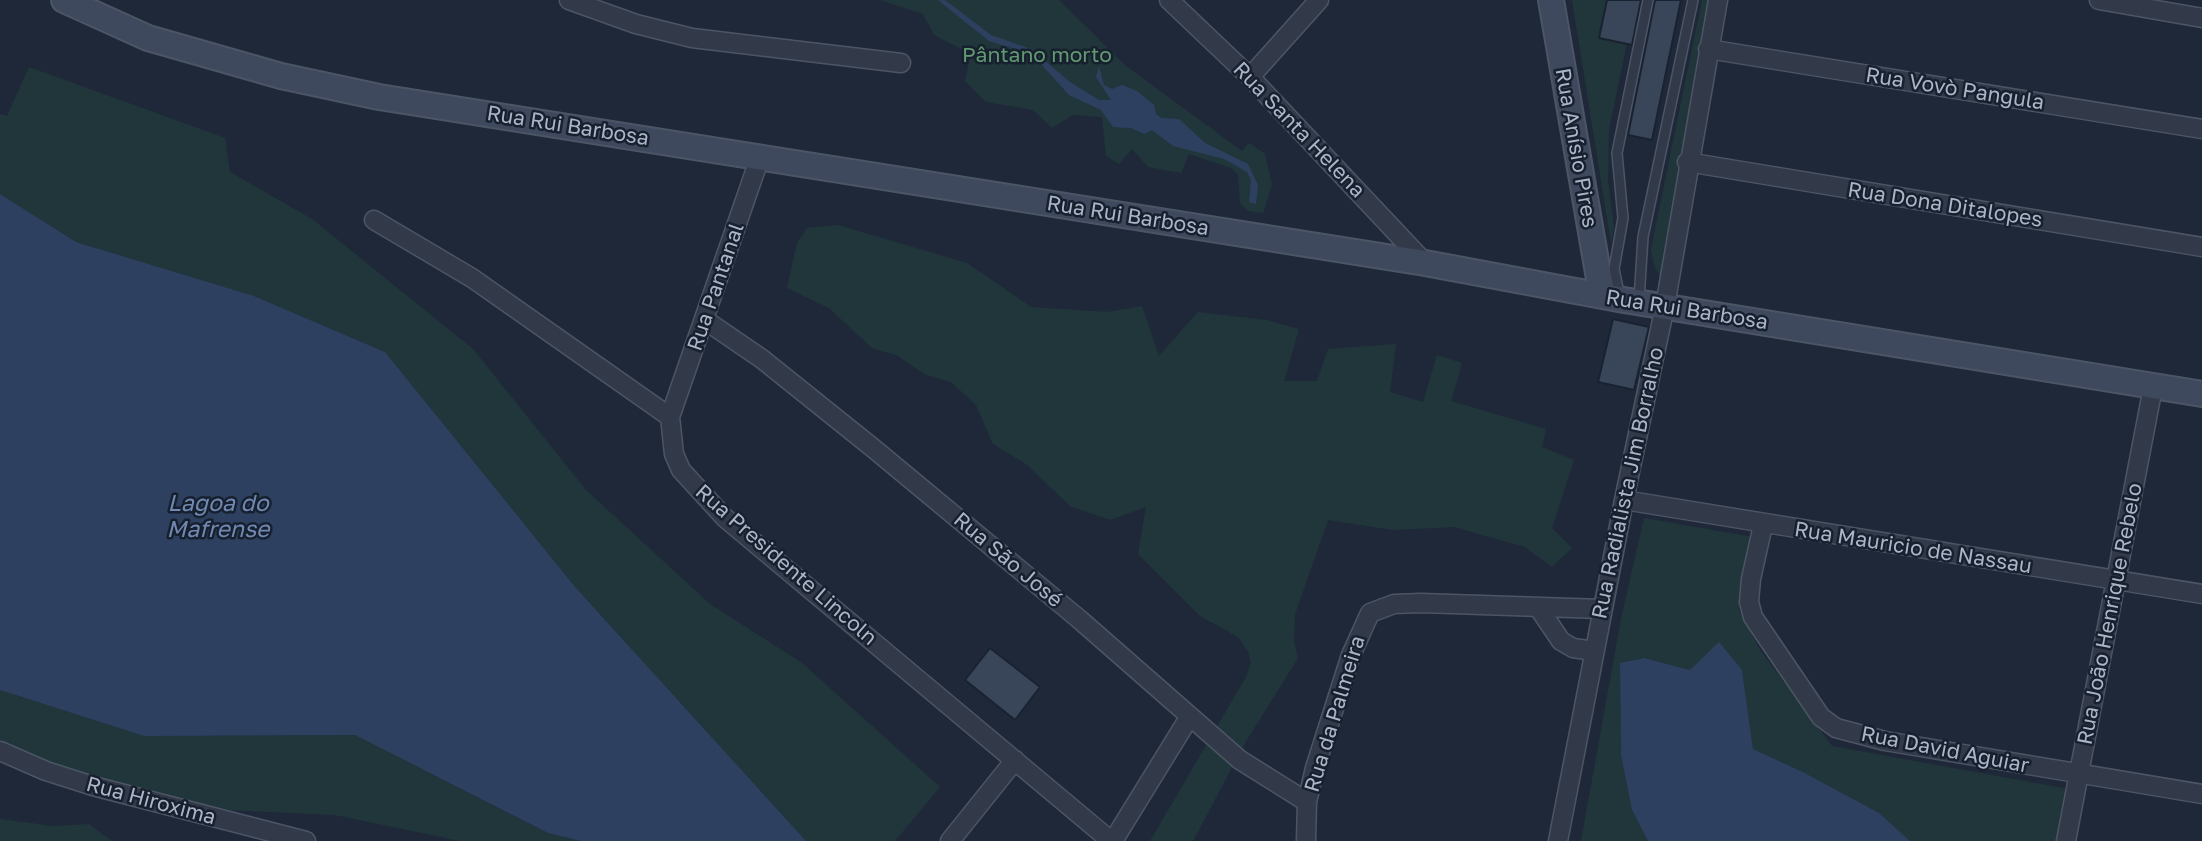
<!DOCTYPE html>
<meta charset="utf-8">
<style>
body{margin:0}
canvas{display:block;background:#1e2839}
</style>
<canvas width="2202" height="841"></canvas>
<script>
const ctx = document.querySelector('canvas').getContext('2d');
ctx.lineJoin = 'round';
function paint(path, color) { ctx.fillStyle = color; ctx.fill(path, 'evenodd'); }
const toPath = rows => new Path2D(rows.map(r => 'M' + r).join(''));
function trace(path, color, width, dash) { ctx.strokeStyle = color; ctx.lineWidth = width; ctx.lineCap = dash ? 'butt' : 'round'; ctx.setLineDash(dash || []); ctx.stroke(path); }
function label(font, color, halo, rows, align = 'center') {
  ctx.font = font + ' "Golos Text",sans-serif'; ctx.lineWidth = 5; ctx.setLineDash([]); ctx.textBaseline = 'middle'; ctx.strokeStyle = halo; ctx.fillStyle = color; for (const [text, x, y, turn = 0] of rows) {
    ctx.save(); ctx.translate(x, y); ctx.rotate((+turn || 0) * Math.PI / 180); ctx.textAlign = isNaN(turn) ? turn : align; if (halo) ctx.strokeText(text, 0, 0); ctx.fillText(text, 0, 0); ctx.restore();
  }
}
paint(toPath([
 [880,0,1059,0,1126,66,1242,151,1249,143,1265,154,1272,185,1263,213,1248,211,1240,203,1238,174,1231,168,1189,154,1181,173,1148,167,1132,149,1119,164,1106,156,1102,117,1073,115,1052,128,1033,110,986,102,965,81,971,54,934,35,923,14],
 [1572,0,1607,0,1599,38,1627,43,1609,129,1608,181,1614,228,1611,243],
 [1702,0,1715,0,1666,287,1654,265,1651,249],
 [29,67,225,138,230,172,312,219,473,349,586,490,710,604,802,663,940,787,895,841,806,841,576,588,385,352,254,296,76,242,0,194,0,114,7,116],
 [838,225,967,263,1031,307,1107,312,1142,306,1159,356,1198,312,1266,320,1299,329,1284,381,1317,381,1328,349,1396,344,1390,392,1423,402,1437,355,1462,363,1451,401,1546,429,1542,447,1574,460,1552,528,1572,548,1552,567,1525,547,1454,527,1393,530,1328,520,1295,614,1294,642,1298,658,1245,743,1193,841,1150,841,1246,677,1251,663,1248,651,1238,637,1200,616,1138,554,1146,507,1110,520,1070,506,1026,464,993,444,976,405,951,382,926,375,896,355,872,348,829,308,787,288,797,243,807,228],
 [1644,518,1753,537,1739,610,1760,650,1832,746,2069,789,2059,841,1910,841,1879,813,1803,772,1753,749,1742,670,1690,670,1644,658,1620,663,1621,755,1632,810,1648,841,1581,841,1621,619],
 [0,690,144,736,355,735,548,833,581,841,460,841,335,815,228,810,123,785,48,763,0,743],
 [0,819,53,826,89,824,112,841,0,841]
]), '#20363a');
paint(toPath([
 [938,0,945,0,991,35,1031,49,1070,82,1099,100,1111,100,1096,77,1099,66,1104,85,1112,89,1122,85,1137,91,1154,105,1156,114,1161,118,1179,119,1205,143,1248,164,1258,185,1256,204,1249,202,1251,180,1247,172,1224,159,1173,146,1152,130,1145,134,1131,128,1113,127,1101,110,1069,95,1040,63,1022,51,989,41],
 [0,194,76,242,254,296,385,352,576,588,806,841,581,841,548,833,355,735,144,736,0,690],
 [1719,642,1742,670,1753,749,1803,772,1879,813,1910,841,1648,841,1632,810,1621,755,1620,663,1644,658,1690,670]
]), '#2e4060');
const building = toPath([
 [1607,0,1641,0,1632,45,1599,38,1607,0],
 [1655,0,1681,0,1652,140,1628,135,1655,0],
 [1613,319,1649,327,1634,390,1598,382,1613,319],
 [990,648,1040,687,1015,720,965,680,990,648]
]);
paint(building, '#39465a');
trace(building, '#192230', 2);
const lane = toPath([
 [1620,298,1614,269,1623,218,1617,153,1648,0],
 [1639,300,1643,237,1693,0]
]);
const street = toPath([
 [569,0,636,24,692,38,901,63],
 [1169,0,1250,77,1425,263],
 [2099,0,2202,18],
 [1708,49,2202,129],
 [1250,77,1319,0],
 [760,157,670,417,674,454,681,470,725,518,1111,841],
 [1687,162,2202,247],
 [374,220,472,278,670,417],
 [705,320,762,359,873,448,1079,619,1240,760,1307,802],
 [1624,500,2202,594],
 [1763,525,1751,579,1749,602,1753,617,1821,717,1836,728,1885,741,2202,794],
 [1538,607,1561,641,1573,648,1594,651],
 [0,751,46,771,93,786,306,841],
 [950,841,1015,760],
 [1113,841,1190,716],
 [1306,841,1307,802,1315,768,1351,655,1370,613,1394,604,1421,603,1602,609],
 [1558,841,1624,500,1665,306,1718,0],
 [2066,841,2153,387]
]);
const secondary = toPath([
 [64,0,148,38,281,76,379,97,1425,263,1624,300,2202,394],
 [1551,0,1602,296]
]);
trace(lane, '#4c5565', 12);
trace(street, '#4c5565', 21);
trace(secondary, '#4c5565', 28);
trace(lane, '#323a4a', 9);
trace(street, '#323a4a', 18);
trace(secondary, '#3f495d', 24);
label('21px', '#619971', '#17202e', [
 ["Pântano morto",1037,55]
]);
label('21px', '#acb5c7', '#17202e', [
 ["Rua Vovò Pangula",1955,89,9],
 ["Rua Rui Barbosa",568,126,9],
 ["Rua Santa Helena",1299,130,46],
 ["Rua Anísio Pires",1576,148,80],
 ["Rua Dona Ditalopes",1945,205,9],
 ["Rua Rui Barbosa",1128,216,9],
 ["Rua Pantanal",716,287,-71],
 ["Rua Rui Barbosa",1687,310,9],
 ["Rua Radialista Jim Borralho",1628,483,-78],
 ["Rua Mauricio de Nassau",1913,548,9],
 ["Rua São José",1008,560,40],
 ["Rua Presidente Lincoln",786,565,41],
 ["Rua João Henrique Rebelo",2110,614,-79],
 ["Rua da Palmeira",1335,714,-73],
 ["Rua David Aguiar",1945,750,11],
 ["Rua Hiroxima",151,801,15]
]);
label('italic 23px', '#7189b2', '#17202e', [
 ["Lagoa do",218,504],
 ["Mafrense",218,530]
]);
</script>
